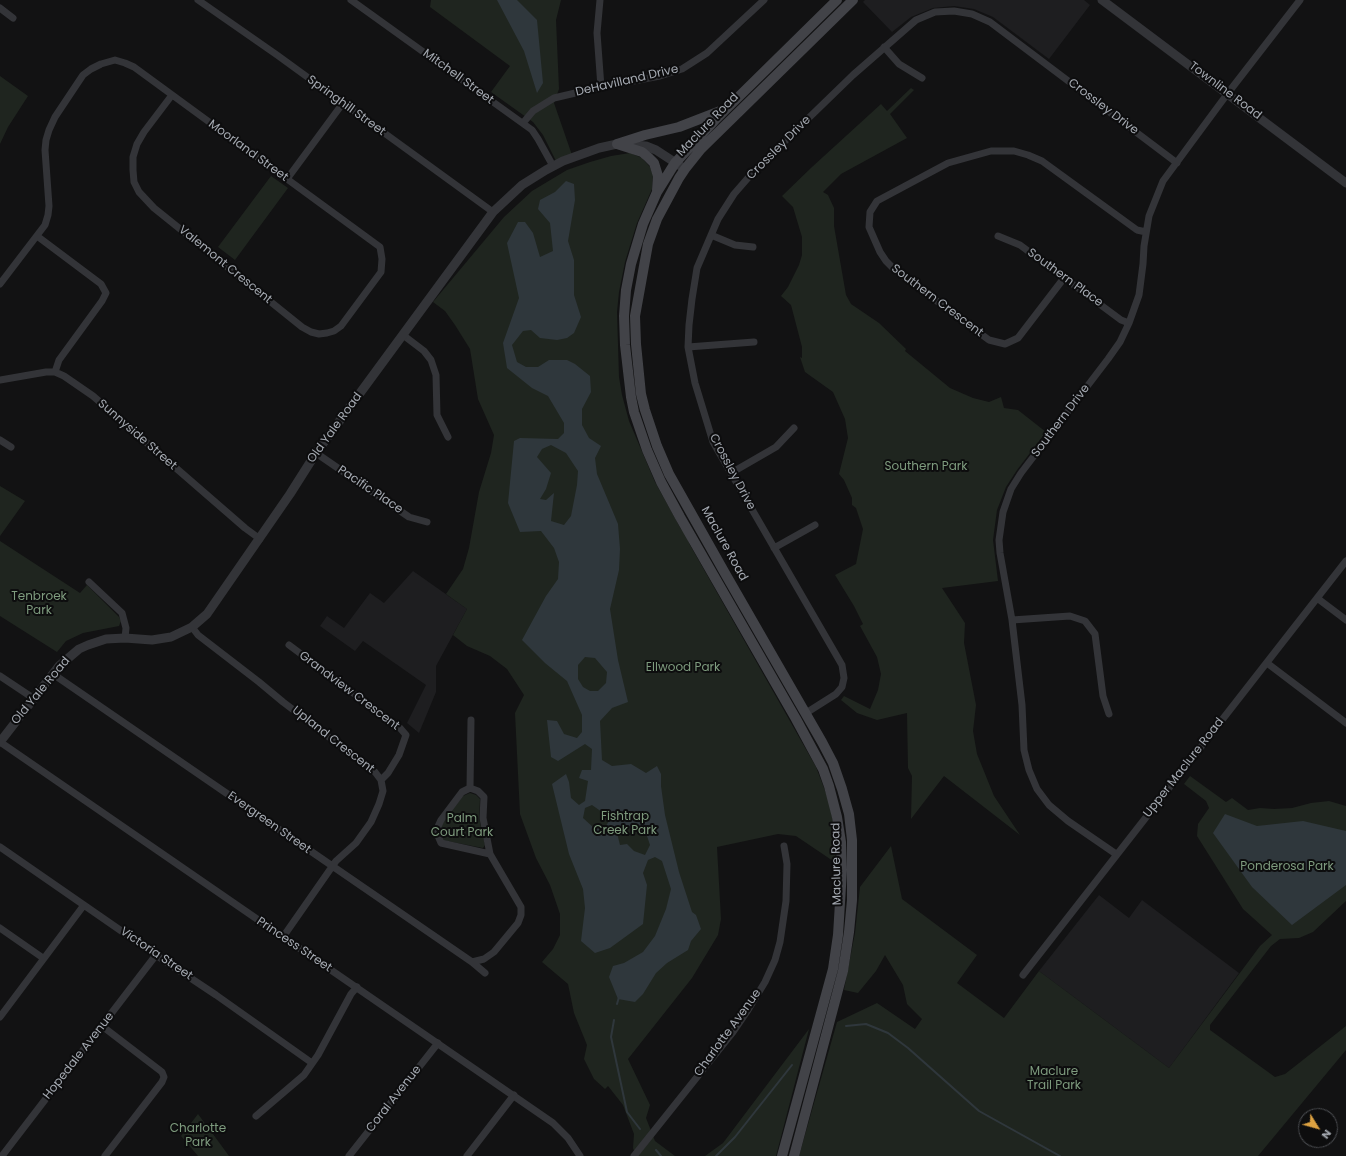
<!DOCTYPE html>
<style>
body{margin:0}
#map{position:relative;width:1346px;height:1156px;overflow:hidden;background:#121213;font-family:Poppins,sans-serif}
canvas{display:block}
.north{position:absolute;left:1298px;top:1108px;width:40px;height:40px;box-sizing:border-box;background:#0d0d0e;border:1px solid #4a4c50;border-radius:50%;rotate:127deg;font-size:11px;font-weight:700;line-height:16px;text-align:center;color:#a5aab2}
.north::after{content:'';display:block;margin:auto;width:14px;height:18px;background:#dca141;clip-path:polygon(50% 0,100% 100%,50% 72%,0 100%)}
</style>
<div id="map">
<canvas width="1346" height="1156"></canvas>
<div class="north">N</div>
</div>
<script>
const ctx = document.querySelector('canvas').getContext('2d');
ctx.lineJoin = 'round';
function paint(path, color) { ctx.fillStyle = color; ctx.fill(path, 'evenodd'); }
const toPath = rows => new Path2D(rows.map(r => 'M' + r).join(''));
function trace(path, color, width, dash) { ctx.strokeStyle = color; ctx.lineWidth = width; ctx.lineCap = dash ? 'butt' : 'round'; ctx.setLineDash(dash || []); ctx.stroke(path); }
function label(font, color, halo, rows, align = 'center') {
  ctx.font = font + ' Poppins,sans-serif'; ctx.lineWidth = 4; ctx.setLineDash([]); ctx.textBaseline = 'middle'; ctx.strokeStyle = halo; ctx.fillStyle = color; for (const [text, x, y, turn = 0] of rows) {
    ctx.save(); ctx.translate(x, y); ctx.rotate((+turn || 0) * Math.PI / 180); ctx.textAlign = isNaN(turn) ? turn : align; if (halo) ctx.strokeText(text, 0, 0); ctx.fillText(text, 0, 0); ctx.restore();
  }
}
paint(toPath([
 [865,0,1084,0,1090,5,1049,59,993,17,974,9,954,6,933,8,911,17,892,32,863,2],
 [413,571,467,609,436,666,436,692,419,733,407,723,426,685,363,641,355,651,320,626,327,616,344,628,370,593,384,603],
 [1099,895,1129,918,1142,900,1239,973,1169,1068,1039,971]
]), '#1e1e20');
paint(toPath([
 [431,0,561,0,556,20,559,89,554,103,572,155,556,161,543,135,533,122,491,92,510,66,430,7],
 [0,76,28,96,8,127,0,144],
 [911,88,914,90,890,114,907,138,841,174,823,192,828,195,834,208,834,226,846,295,851,304,879,323,906,349,905,351,950,388,973,398,989,402,1001,397,1004,408,1018,410,1046,432,1017,470,1006,487,997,510,993,540,998,581,942,588,965,623,964,643,976,705,973,731,977,754,994,796,1020,835,944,776,911,819,912,776,908,768,907,713,877,720,857,713,841,700,844,696,870,709,878,690,881,674,877,657,860,626,863,624,854,606,835,575,856,564,863,529,856,508,852,505,852,498,844,480,839,474,848,438,845,419,833,392,805,372,800,357,802,358,802,347,791,305,781,296,788,287,799,265,802,255,802,237,793,207,782,196,812,167,881,104,887,111],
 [630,153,642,158,650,167,653,175,652,189,637,223,625,262,619,292,617,312,619,377,622,395,629,421,655,482,681,529,684,530,690,545,816,767,829,801,834,827,836,863,796,836,778,834,717,847,721,919,718,935,692,978,628,1059,650,1105,646,1118,655,1141,675,1156,636,1156,633,1148,634,1134,623,1105,608,1086,605,1089,594,1079,584,1059,587,1045,574,1013,568,984,542,962,553,949,560,935,560,914,550,885,536,858,520,814,515,713,524,695,507,669,490,656,467,646,453,635,467,609,446,594,463,569,469,548,479,492,491,453,494,435,478,399,470,349,455,325,445,311,433,302,504,217,532,191,567,170,590,162,611,156],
 [271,176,288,188,235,260,218,247],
 [0,486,25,501,0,536],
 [0,541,80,593,87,585,119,617,121,621,119,626,83,633,66,641,57,652,0,616],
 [1190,776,1226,802,1232,798,1248,810,1260,808,1274,809,1292,808,1311,803,1329,801,1346,806,1346,901,1313,932,1299,938,1280,939,1271,946,1210,1025,1210,1030,1275,1077,1285,1074,1294,1067,1346,1026,1346,1050,1258,1156,799,1156,837,1022,877,1003,915,1029,922,1019,907,1004,903,985,885,955,876,971,858,993,844,990,855,933,860,887,891,846,902,899,977,955,957,983,1004,1018,1039,971,1169,1068,1260,946,1272,935,1243,909,1197,836,1198,824,1209,808,1206,801,1184,784],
 [470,793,476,795,480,799,479,818,485,845,483,848,442,840,439,830,443,821,463,796],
 [809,1029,776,1156,705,1156,723,1143],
 [198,1114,221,1145,229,1156,198,1156,181,1136]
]), '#1f251f');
paint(toPath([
 [497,0,517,0,537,20,543,83,537,93,524,51],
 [566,181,574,184,575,200,568,241,574,260,574,295,581,317,574,333,567,338,557,340,540,338,531,330,523,331,512,345,517,362,526,367,538,367,549,360,567,360,575,364,590,376,591,392,582,409,582,425,589,438,601,446,595,458,597,474,618,524,620,549,619,570,610,609,618,660,628,702,612,708,600,721,602,760,612,766,631,764,646,773,657,766,661,774,661,786,665,815,679,872,692,912,696,915,701,929,691,941,688,950,667,963,656,973,643,994,635,1002,618,999,609,977,613,966,624,963,643,952,655,936,666,909,671,889,662,861,655,857,648,860,643,873,647,885,643,924,610,948,595,953,581,941,585,908,583,889,569,854,552,784,566,774,569,782,571,798,579,805,585,801,588,781,579,778,582,770,591,770,592,749,585,744,558,761,551,757,547,720,557,721,564,734,577,738,582,732,582,715,567,681,545,663,522,640,546,596,558,579,559,562,554,548,541,531,520,532,508,503,514,441,520,438,558,439,564,433,564,423,548,396,532,388,507,368,503,343,519,298,507,243,518,222,525,222,533,233,540,257,553,251,550,223,538,209,540,200,555,192],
 [551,445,566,453,578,471,577,485,571,516,564,525,551,521,554,493,546,500,540,499,546,489,551,473,537,457,542,449],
 [585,657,595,658,607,672,606,683,598,691,590,691,583,687,578,679,578,665],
 [592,805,602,812,609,821,604,829,594,828,583,818,585,808],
 [626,826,647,836,650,845,645,855,634,851,627,844,620,845,616,829],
 [1225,814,1257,826,1303,821,1346,831,1346,885,1292,925,1252,887,1213,833]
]), '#2f373c');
trace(toPath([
 [617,1004,619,997],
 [614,1020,611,1037,627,1112,640,1129],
 [846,1026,866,1024,888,1033,908,1048,979,1111,1060,1156],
 [656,1150,661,1156],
 [716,1156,735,1137,792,1065]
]), '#2f373c', 2);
trace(toPath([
 [198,0,277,55,493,212],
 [351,0,532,130,538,139,553,166],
 [600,0,597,33,601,87],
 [0,8,13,18],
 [884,47,899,64,922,78],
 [523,123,533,111,554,98,601,87,660,76,682,69,707,53,764,0],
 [287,179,343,103],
 [711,235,735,245,753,247],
 [37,236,101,284,106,293,102,301,59,360,55,372],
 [998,236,1020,245,1121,320,1129,323],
 [1064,278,1018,338,1005,344,989,340,894,269,886,261,880,252,869,227,870,212,877,201,948,163,991,151,1014,151,1028,155,1042,161,1137,230,1146,232],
 [0,284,45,225,48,215,49,206,45,150,46,140,49,130,55,117,83,75,91,69,101,64,115,60,125,63,134,67,380,247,382,259,381,272,341,326,334,331,327,333,319,334,311,332,302,327,154,208,139,192,134,182,133,170,133,157,137,144,144,132,172,95],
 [403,335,424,351,431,360,436,375,437,415,448,437],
 [688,347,754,342],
 [0,380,46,372,55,372,64,376,93,396,245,528,260,539],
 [0,440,11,447],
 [316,453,409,517,427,522],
 [731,473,776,447,794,428],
 [774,548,815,525],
 [89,582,122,613,126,628,125,638],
 [1317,598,1346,620],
 [1012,620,1070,616,1085,621,1095,634,1103,696,1109,714],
 [192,627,198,635,259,682,283,702,375,772,381,780,383,791,379,804,371,822,356,843,336,861,283,937],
 [289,645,400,728,406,735,399,755,388,773,381,780],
 [1267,663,1346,723],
 [53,674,472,962,485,973],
 [0,676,33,698],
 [806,713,836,694,842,687,844,678,842,665,713,442,695,383,688,347,689,325,692,299,697,268,718,219,734,194,754,171,853,75,916,20,935,12,954,11,972,14,990,22,1177,163],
 [0,742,553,1123,568,1138,580,1156],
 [470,788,471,720],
 [0,847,156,955,216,995,312,1063],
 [1116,854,1068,821,1049,805,1037,789,1029,770,1024,750,1022,705,1012,620,1000,553,999,540,1003,512,1011,489,1021,473,1108,359,1120,342,1129,323,1139,295,1143,264,1144,246,1149,216,1163,181,1228,93,1300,0],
 [0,928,43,958],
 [472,962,484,959,494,952,518,923,521,915,521,907,490,854,483,818,484,797,478,791,470,788,462,792,441,820,436,831,441,843,490,854],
 [1023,975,1346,561],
 [0,1017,84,905],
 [102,1026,162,1072,164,1077,162,1082,105,1156],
 [256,1116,304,1075,318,1055,351,994,357,987],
 [2,1156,156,955],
 [349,1156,438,1043],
 [467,1156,514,1095],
 [634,1156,733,1032,748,1010,765,982,775,960,780,942,786,901,787,864,784,846]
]), '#333438', 7);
trace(toPath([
 [1102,0,1346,183],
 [0,742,59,666,79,649,88,645,106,639,125,638,152,640,171,637,192,627,207,614,290,494,316,453,493,212,522,185,546,170,563,161,599,148,617,144,646,146,656,150,685,169]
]), '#333438', 9);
trace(toPath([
 [617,144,645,135,679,127,723,110],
 [617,144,642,152,648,157,654,163,658,176,657,190],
 [782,1156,833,969,838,935,842,870,841,842,837,817,829,786,823,769,796,719,680,517,661,482,647,450,634,412,631,397,625,345,624,316,626,290,631,264,643,224,657,192,675,163,715,120,837,0],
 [794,1156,843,971,849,932,852,900,852,840,849,814,842,789,833,763,822,742,726,575,669,474,657,446,645,410,641,394,636,344,635,316,648,244,657,219,679,178,685,169,701,149,853,0]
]), '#424348', 10);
label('12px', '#a5aab2', '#0d0d0e', [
 ["Mitchell Street",458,77,36],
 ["DeHavilland Drive",627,81,-13],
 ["Townline Road",1225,91,37],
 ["Springhill Street",346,106,36],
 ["Crossley Drive",1103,107,37],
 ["Maclure Road",708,125,-46],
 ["Crossley Drive",779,148,-45],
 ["Moorland Street",248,151,36],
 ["Valemont Crescent",225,265,39],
 ["Southern Place",1065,278,36],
 ["Southern Crescent",937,301,37],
 ["Southern Drive",1061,421,-53],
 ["Old Yale Road",335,428,-54],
 ["Sunnyside Street",137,435,41],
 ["Crossley Drive",732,472,62],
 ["Pacific Place",370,490,34],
 ["Maclure Road",724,544,61],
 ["Old Yale Road",41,691,-50],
 ["Grandview Crescent",349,691,37],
 ["Upland Crescent",333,740,38],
 ["Upper Maclure Road",1184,768,-52],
 ["Evergreen Street",269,823,35],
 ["Maclure Road",837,864,-91],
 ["Princess Street",294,945,34],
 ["Victoria Street",156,954,34],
 ["Charlotte Avenue",728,1033,-54],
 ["Hopedale Avenue",79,1056,-52],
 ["Coral Avenue",394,1099,-52]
]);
label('12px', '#7e9b7e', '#0d0d0e', [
 ["Southern Park",926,467],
 ["Tenbroek",39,597],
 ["Park",39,611],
 ["Ellwood Park",683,668],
 ["Fishtrap",625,817],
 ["Creek Park",625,831],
 ["Palm",462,819],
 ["Court Park",462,833],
 ["Ponderosa Park",1287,867],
 ["Maclure",1054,1072],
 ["Trail Park",1054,1086],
 ["Charlotte",198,1129],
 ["Park",198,1143]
]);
</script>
